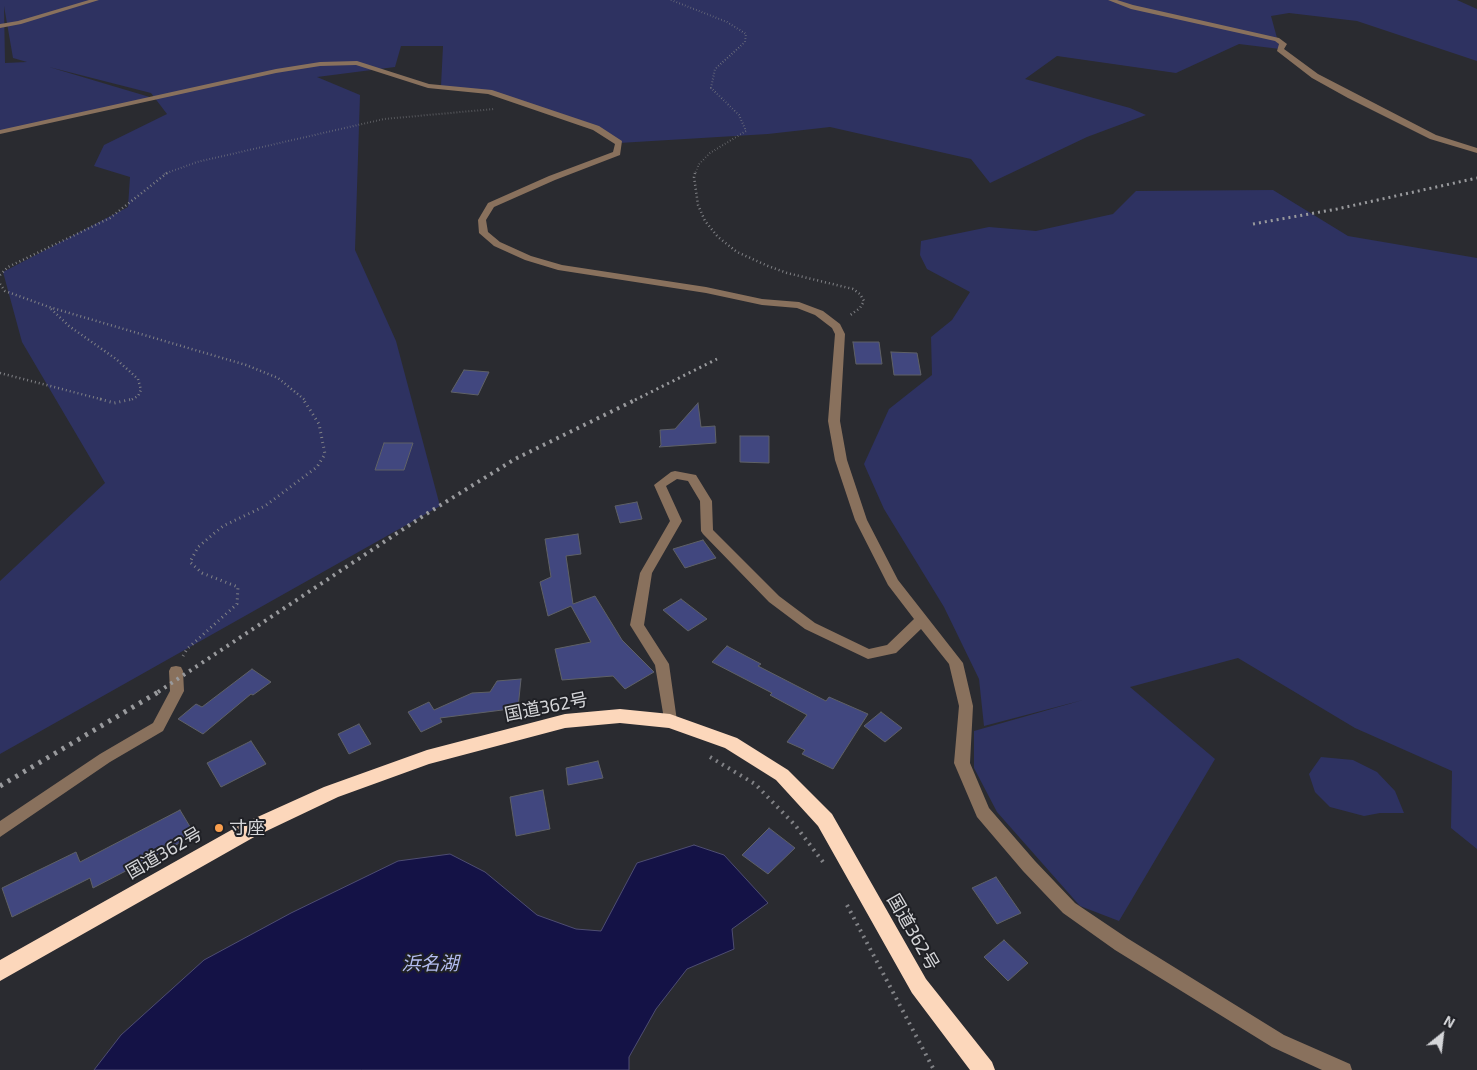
<!DOCTYPE html>
<meta charset="utf-8">
<style>
body{margin:0}
#map{position:relative;width:1477px;height:1070px;overflow:hidden;background:#2a2b30;font-family:"Exo 2",sans-serif}
canvas{display:block}
.north{position:absolute;left:1417px;top:1010px;width:50px;height:50px;-webkit-text-stroke:4px #202126;paint-order:stroke;rotate:29deg;font-size:14px;font-weight:700;line-height:20px;text-align:center;color:#d5d6d9}
.north::after{content:'';display:block;margin:auto;width:18px;height:22px;background:#d5d6d9;clip-path:polygon(50% 0,100% 100%,50% 72%,0 100%)}
</style>
<div id="map">
<canvas width="1477" height="1070"></canvas>
<div class="north">N</div>
</div>
<script>
const ctx = document.querySelector('canvas').getContext('2d');
ctx.lineJoin = 'round';
function paint(path, color) { ctx.fillStyle = color; ctx.fill(path, 'evenodd'); }
const toPath = rows => new Path2D(rows.map(r => 'M' + r).join(''));
function trace(path, color, width, dash) { ctx.strokeStyle = color; ctx.lineWidth = width; ctx.lineCap = dash ? 'butt' : 'round'; ctx.setLineDash(dash || []); ctx.stroke(path); }
function label(font, color, halo, rows, align = 'center') {
  ctx.font = font + ' "Exo 2","Noto Sans JP",sans-serif'; ctx.lineWidth = 4; ctx.setLineDash([]); ctx.textBaseline = 'middle'; ctx.strokeStyle = halo; ctx.fillStyle = color; for (const [text, x, y, turn = 0] of rows) {
    ctx.save(); ctx.translate(x, y); ctx.rotate((+turn || 0) * Math.PI / 180); ctx.textAlign = isNaN(turn) ? turn : align; if (halo) ctx.strokeText(text, 0, 0); ctx.fillText(text, 0, 0); ctx.restore();
  }
}
paint(toPath([
 [0,0,1457,0,1477,9,1477,61,1357,21,1289,13,1271,16,1280,49,1239,44,1176,73,1057,56,1025,79,1130,108,1146,115,1087,137,990,183,971,159,830,127,768,134,619,143,585,122,489,92,441,86,443,46,401,46,395,67,317,77,360,95,355,250,396,341,440,506,0,754,0,581,105,483,22,342,3,272,128,207,130,177,94,166,104,145,167,114,151,93,49,67,153,98,0,132],
 [4,6,13,58,27,62,5,63],
 [1273,190,1348,236,1477,258,1477,849,1451,828,1452,771,1355,728,1238,658,1130,687,1215,759,1119,921,1080,906,997,812,974,768,974,731,1083,700,984,726,979,679,944,607,884,509,864,464,889,409,932,375,931,337,952,320,970,292,927,269,920,255,921,241,989,227,1036,231,1113,214,1136,191],
 [1321,757,1353,760,1377,772,1395,791,1404,813,1380,813,1364,816,1330,807,1315,792,1309,774]
]), '#2e3261');
const water = toPath([
 [694,845,724,855,768,903,732,929,734,949,687,969,656,1009,629,1057,629,1070,94,1070,121,1035,204,960,291,913,398,861,450,854,485,872,537,915,576,929,601,931,637,863,694,845]
]);
paint(water, '#141246');
trace(water, '#4e4d72', 1);
const building = toPath([
 [853,342,879,342,882,364,856,364,853,342],
 [891,352,917,353,921,375,894,375,891,352],
 [464,370,489,372,478,395,451,392,464,370],
 [698,403,701,427,715,426,716,443,659,447,661,445,660,430,675,429,698,403],
 [740,436,769,436,769,463,740,462,740,436],
 [384,443,413,443,404,470,375,470,384,443],
 [637,502,642,519,620,523,615,506,637,502],
 [578,534,581,554,566,556,573,604,595,596,622,640,654,672,625,689,613,676,562,680,555,649,591,642,571,606,548,616,540,582,551,577,545,539,578,534],
 [703,540,716,558,685,568,673,549,703,540],
 [681,599,707,619,688,631,663,610,681,599],
 [727,646,761,664,758,666,826,701,829,697,868,714,833,769,802,754,805,750,787,742,807,715,770,695,772,693,712,662,727,646],
 [252,669,271,682,253,695,251,694,203,734,178,719,196,704,202,707,252,669],
 [521,679,518,708,440,718,442,722,421,732,408,712,429,702,434,710,472,693,490,692,497,681,521,679],
 [881,712,902,728,885,742,864,726,881,712],
 [359,724,371,744,349,754,338,734,359,724],
 [251,741,266,764,221,787,207,763,251,741],
 [598,761,603,778,568,785,566,768,598,761],
 [543,790,550,829,516,836,510,797,543,790],
 [180,810,195,835,93,888,90,878,12,917,2,888,76,852,80,862,180,810],
 [769,828,795,848,768,874,742,855,769,828],
 [996,877,1021,913,997,924,972,888,996,877],
 [1004,940,1028,963,1008,981,984,957,1004,940]
]);
paint(building, '#41477f');
trace(building, '#5f6166', 1);
trace(toPath([
 [671,0,727,22,746,34,745,42,715,69,711,88,739,115,746,131,710,153,699,164,695,174],
 [164,174,197,162,384,119,494,109]
]), '#818286', 2, [0.5, 2.5]);
trace(toPath([
 [695,173,694,177,698,205,705,221,718,237,737,252,768,266,787,273,853,289,860,294,864,301,860,308,849,316],
 [0,275,8,267,110,218,167,173],
 [0,284,5,291,49,307,246,365,278,378,305,400],
 [51,309,69,326,116,359,138,379,141,390,138,396,131,400],
 [0,373,104,400]
]), '#818286', 2.5, [1, 3]);
trace(toPath([
 [100,399,114,403,133,399],
 [183,656,187,649,237,604,238,587,202,573,190,562,198,547,223,526,265,506,317,467,325,454,319,424,303,399]
]), '#818286', 3, [1, 4]);
trace(toPath([
 [710,757,755,784,795,825,823,862],
 [847,905,934,1070]
]), '#818286', 4, [2, 5]);
paint(toPath([
 [89,0,99,0,21,24,0,28,0,24,18,21,89,0],
 [1108,0,1117,0,1133,5,1279,38,1287,44,1284,49,1318,74,1436,135,1477,148,1477,153,1430,139,1348,98,1312,78,1277,51,1279,44,1275,41,1131,9,1108,0],
 [357,61,429,84,492,90,599,126,622,141,620,155,555,180,494,207,486,220,488,232,500,242,531,256,562,265,706,287,762,299,799,302,823,311,840,324,845,334,840,421,847,460,867,520,898,580,963,663,973,706,970,763,989,808,1035,861,1075,903,1127,938,1284,1035,1350,1064,1352,1070,1322,1070,1272,1047,1115,950,1063,913,1023,871,977,817,954,763,959,706,949,664,921,629,896,653,868,659,805,629,769,602,703,534,701,531,700,501,688,481,677,479,666,486,682,521,652,573,644,625,669,664,677,721,675,725,670,727,665,725,655,665,630,625,640,573,670,521,654,485,671,472,675,471,696,475,712,501,713,530,779,596,815,623,869,649,887,645,914,619,888,585,855,520,835,460,828,421,835,334,832,328,815,315,797,308,762,305,706,293,558,270,525,260,494,246,479,233,478,220,488,203,549,176,613,152,615,144,593,130,488,94,428,88,356,65,320,66,276,73,0,134,0,130,276,69,320,62,357,61],
 [176,666,181,667,183,671,184,691,163,731,110,762,0,837,0,821,100,754,153,723,170,691,169,671,171,667,176,666]
]), '#89715d');
paint(toPath([
 [620,709,670,714,737,738,788,770,832,814,926,979,992,1062,995,1070,970,1070,912,993,818,826,776,780,725,748,669,728,620,723,565,728,429,764,338,797,256,836,0,981,0,960,242,824,324,787,427,750,565,714,620,709]
]), '#fcd7bb');
trace(toPath([
 [1253,224,1337,209,1477,178],
 [635,400,717,359]
]), '#999a9d', 3, [2, 4]);
trace(toPath([
 [158,692,423,516,515,459,637,399]
]), '#999a9d', 4, [2.5, 5]);
trace(toPath([
 [0,786,160,691]
]), '#999a9d', 5, [3, 6]);
for (const [x, y, r, color] of [
 [219,828,5,"#fa9f4e"]
]) { const dot = new Path2D(); dot.arc(x, y, r, 0, 2 * Math.PI); ctx.fillStyle = color; ctx.fill(dot); trace(dot, '#202126', 2); }
label('18px', '#d5d6d9', '#202126', [
 ["国道362号",546,707,-11],
 ["国道362号",164,853,-30],
 ["国道362号",913,932,60]
]);
label('18px', '#d5d6d9', '#202126', [
 ["寸座",229,828]
], 'left');
label('italic 19px', '#b4bdf0', '#202126', [
 ["浜名湖",430,964]
]);
</script>
